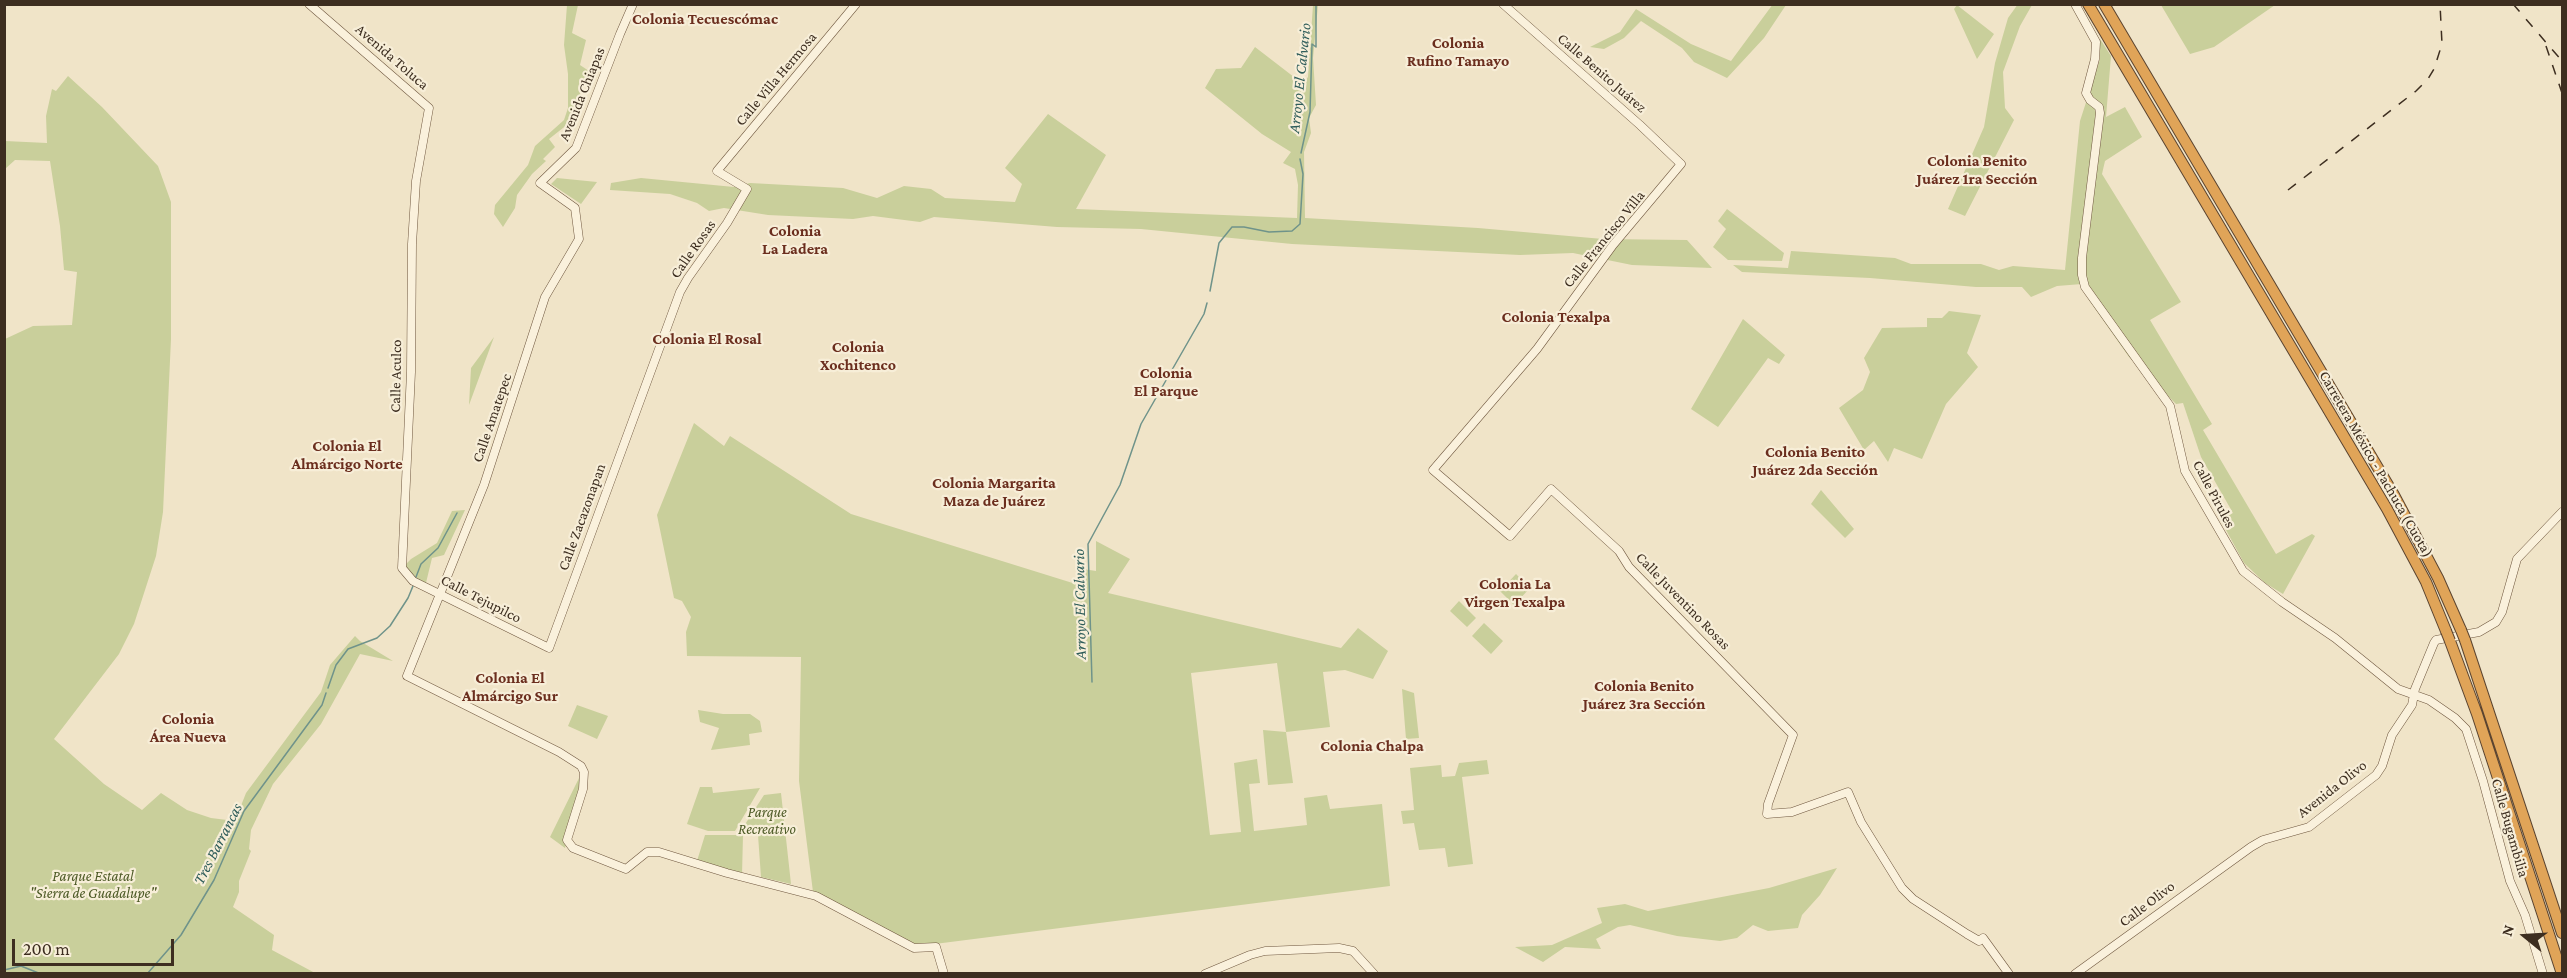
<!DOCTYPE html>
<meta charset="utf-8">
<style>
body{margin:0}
#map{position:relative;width:2567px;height:978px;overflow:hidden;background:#f0e4c8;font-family:"Crimson Pro",serif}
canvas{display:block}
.frame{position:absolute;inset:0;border:6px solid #3d2e20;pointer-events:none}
.north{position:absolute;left:2495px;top:906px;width:60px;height:60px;-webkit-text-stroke:4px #f7eed8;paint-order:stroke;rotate:288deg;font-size:16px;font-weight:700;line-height:24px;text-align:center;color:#3d2e20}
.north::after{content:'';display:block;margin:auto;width:21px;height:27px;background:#3d2e20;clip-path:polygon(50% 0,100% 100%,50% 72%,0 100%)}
.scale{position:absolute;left:12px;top:939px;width:162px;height:27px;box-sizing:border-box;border:3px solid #3d2e20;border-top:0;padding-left:8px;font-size:18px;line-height:21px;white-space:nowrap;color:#3d2e20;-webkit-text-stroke:4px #f7eed8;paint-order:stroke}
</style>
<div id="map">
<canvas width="2567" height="978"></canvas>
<div class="frame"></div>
<div class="north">N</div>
<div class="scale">200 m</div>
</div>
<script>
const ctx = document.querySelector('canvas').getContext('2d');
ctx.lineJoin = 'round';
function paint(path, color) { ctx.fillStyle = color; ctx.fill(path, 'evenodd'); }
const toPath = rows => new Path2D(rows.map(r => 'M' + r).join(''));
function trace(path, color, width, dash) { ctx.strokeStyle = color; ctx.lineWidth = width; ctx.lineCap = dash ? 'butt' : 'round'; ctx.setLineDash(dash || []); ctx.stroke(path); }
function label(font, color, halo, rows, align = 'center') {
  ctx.font = font + ' "Crimson Pro",serif'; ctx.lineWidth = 4.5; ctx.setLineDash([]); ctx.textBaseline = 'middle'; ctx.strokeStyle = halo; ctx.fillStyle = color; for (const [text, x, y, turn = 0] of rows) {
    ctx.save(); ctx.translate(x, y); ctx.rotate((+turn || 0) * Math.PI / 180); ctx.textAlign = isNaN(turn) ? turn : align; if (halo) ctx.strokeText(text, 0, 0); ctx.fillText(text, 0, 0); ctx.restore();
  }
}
paint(toPath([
 [1773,4,1786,5,1764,38,1727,78,1694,62,1682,48,1641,21,1624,38,1604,49,1590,47,1620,32,1636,9,1691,44,1731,61],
 [2018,4,2032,5,2020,26,2003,72,2005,108,2014,120,1965,216,1948,209,1984,127,1995,63,2008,18],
 [567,5,578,5,572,33,586,40,580,65,589,71,568,124,549,139,555,147,543,159,546,161,532,174,517,195,515,208,503,227,494,214,495,205,528,165,535,146,564,120,568,108,568,74,564,45],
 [1313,5,1318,5,1313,58,1316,105,1309,118,1311,133,1304,152,1305,218,1478,228,1603,239,1687,240,1712,268,1632,265,1573,253,1520,255,1292,244,1141,229,1057,227,934,217,920,222,873,216,853,219,768,215,724,208,709,211,697,203,670,194,610,190,611,183,641,178,734,187,750,183,843,188,877,198,904,186,931,189,945,198,1015,202,1022,184,1005,168,1048,114,1106,155,1076,209,1297,218,1298,185,1295,169,1283,163,1291,152,1262,134,1205,88,1216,69,1241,68,1255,47,1303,84,1308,77],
 [1957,5,1994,34,1977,59,1954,9],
 [2161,5,2275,5,2214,47,2190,54],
 [2100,39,2111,56,2106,117,2125,107,2142,137,2105,161,2102,174,2181,302,2150,320,2212,424,2203,430,2276,554,2312,534,2315,536,2283,594,2265,583,2244,563,2220,519,2233,513,2201,457,2183,403,2176,404,2129,357,2089,300,2082,284,2057,286,2031,297,2022,287,1976,287,1870,278,1742,272,1733,265,1788,268,1791,251,1895,258,1911,264,1981,264,1999,270,2013,266,2065,270,2080,121,2100,59],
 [68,76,102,107,158,166,171,202,171,339,163,512,156,556,134,624,119,654,54,739,104,784,142,810,161,793,187,810,211,818,235,821,246,793,321,692,330,665,355,636,360,641,393,661,360,654,321,724,273,784,251,830,249,849,251,851,239,881,239,892,233,907,274,935,272,950,315,973,5,973,5,339,33,326,72,325,77,272,64,270,60,226,50,161,15,160,5,169,5,141,47,143,46,116,52,89,56,91],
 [557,178,597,182,581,204,551,184],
 [1727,209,1784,253,1782,261,1728,260,1713,247,1726,229,1718,221],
 [1949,311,1981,315,1967,353,1978,367,1946,404,1922,459,1894,448,1888,462,1874,441,1864,450,1839,408,1863,390,1870,372,1864,358,1882,328,1927,327,1927,318,1942,318],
 [1743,319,1785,355,1779,364,1768,358,1718,427,1691,409],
 [494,337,469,405,471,368],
 [694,423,724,446,730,436,851,514,1079,585,1083,569,1096,571,1096,541,1130,559,1108,593,1341,648,1358,628,1388,651,1373,679,1345,670,1323,672,1330,727,1286,732,1293,783,1268,785,1263,730,1286,732,1277,663,1191,673,1210,835,1241,832,1234,763,1257,759,1260,783,1249,784,1254,831,1307,825,1304,798,1327,795,1330,809,1382,804,1390,886,919,946,813,892,799,781,801,657,687,656,686,632,691,617,682,601,674,598,657,515],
 [1821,490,1854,529,1845,538,1811,504],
 [465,510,444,555,432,558,425,587,401,569,411,559,437,543,452,511],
 [1516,574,1530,588,1514,605,1500,591],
 [1459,601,1476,618,1467,627,1450,611],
 [1484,623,1503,641,1491,654,1472,636],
 [1402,689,1414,693,1419,738,1406,739],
 [577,705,608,716,597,739,568,726],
 [698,710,723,714,750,714,760,721,762,732,749,734,750,745,711,750,719,728,700,722],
 [1487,760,1489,774,1462,777,1473,864,1448,867,1445,848,1419,850,1414,823,1403,824,1401,811,1414,810,1410,768,1441,765,1442,777,1455,776,1459,763],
 [580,776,581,794,565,848,550,837],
 [700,787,712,787,713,793,760,788,735,831,708,831,687,824],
 [781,793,791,884,761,877,758,835,742,829,764,795],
 [705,835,743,835,742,875,697,861],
 [1837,868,1820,895,1802,915,1798,928,1768,931,1753,925,1737,938,1720,941,1677,936,1630,925,1618,927,1596,939,1601,949,1565,947,1543,962,1515,947,1552,945,1602,923,1597,908,1625,904,1648,911,1769,888]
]), '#c9cf9b');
trace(toPath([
 [1301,153,1310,112,1312,44,1316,47,1316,4],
 [1210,291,1219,243,1232,227,1244,227,1269,232,1292,231,1300,224,1303,174,1300,159],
 [416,577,421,564,438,548,457,513],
 [1092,682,1088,544,1120,485,1141,424,1204,314,1207,303],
 [328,688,336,665,348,649,377,638,390,626,408,598,413,586],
 [4,970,21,966,41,974],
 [147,974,181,935,214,880,244,811,322,705,326,693]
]), '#6f938a', 1.5);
const secondary = toPath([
 [309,4,429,108,416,181,412,244,411,372,402,568,413,581,549,648,680,292,688,278,727,223,747,189,717,171,856,4],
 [633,4,620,34,576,148,540,183,575,208,579,239,545,297,484,485,407,676,559,752,581,766,584,772,583,789,567,840,573,848,626,869,647,852,659,852,727,873,816,896,914,948,936,947,944,974],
 [1503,4,1640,125,1681,164,1613,245,1537,349,1433,470,1510,536,1551,489,1619,551,1629,567,1793,735,1768,804,1767,814,1792,812,1848,792,1861,822,1902,888,1913,899,1967,934,1979,941,1983,938,2009,974],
 [2075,4,2096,42,2095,59,2086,93,2090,100,2099,107,2100,113,2082,258,2082,275,2085,287,2170,406,2185,471,2243,571,2282,602,2335,638,2398,689,2429,700,2455,718,2466,729,2483,781,2510,881,2525,915,2543,974],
 [1205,974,1250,955,1265,951,1339,948,1353,951,1374,974],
 [2075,974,2251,847,2263,840,2309,827,2376,775,2382,766,2392,735,2412,705,2415,689,2434,643,2436,640,2479,632,2496,622,2502,612,2517,559,2562,512]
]);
const highway = toPath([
 [2088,4,2387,509,2426,582,2446,631],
 [2104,4,2394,495,2438,578,2461,630],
 [2465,640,2562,933],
 [2450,641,2477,714,2562,974]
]);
trace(secondary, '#6f573f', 9);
trace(highway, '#5b4430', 12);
trace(secondary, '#faf1dc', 8);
trace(highway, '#e0a458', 10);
trace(toPath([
 [2513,4,2562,61],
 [2546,46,2562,93],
 [2288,190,2416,91,2428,79,2434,69,2442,44,2440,4]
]), '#3d2e20', 1.5, [10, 10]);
const highwayBridge = toPath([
 [2461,630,2465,640],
 [2446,631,2450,641]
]);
trace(highwayBridge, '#5b4430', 12, []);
trace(highwayBridge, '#e0a458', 10);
label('15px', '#3d2e20', '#f7eed8', [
 ["Avenida Toluca",392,57,41],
 ["Calle Benito Juárez",1602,73,41],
 ["Calle Villa Hermosa",776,79,-50],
 ["Avenida Chiapas",582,94,-68],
 ["Calle Francisco Villa",1604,239,-51],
 ["Calle Rosas",693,249,-55],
 ["Calle Aculco",396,376,-89],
 ["Calle Amatepec",492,418,-71],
 ["Carretera México - Pachuca (Cuota)",2376,464,60],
 ["Calle Pirules",2214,494,62],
 ["Calle Zacazonapan",582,517,-70],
 ["Calle Tejupilco",481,599,27],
 ["Calle Juventino Rosas",1683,601,46],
 ["Avenida Olivo",2332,789,-38],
 ["Calle Bugambilia",2510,828,74],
 ["Calle Olivo",2147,904,-37]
]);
label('italic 15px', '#4d5a26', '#f7eed8', [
 ["Parque",767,812],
 ["Recreativo",767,829],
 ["Parque Estatal",93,876],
 ["\"Sierra de Guadalupe\"",93,893]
]);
label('bold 16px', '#6b2e1e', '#f7eed8', [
 ["Colonia Tecuescómac",705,19],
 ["Colonia",1458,43],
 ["Rufino Tamayo",1458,61],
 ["Colonia Benito",1977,161],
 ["Juárez 1ra Sección",1977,179],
 ["Colonia",795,231],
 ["La Ladera",795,249],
 ["Colonia Texalpa",1556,317],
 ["Colonia El Rosal",707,339],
 ["Colonia",858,347],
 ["Xochitenco",858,365],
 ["Colonia",1166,373],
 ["El Parque",1166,391],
 ["Colonia El",347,446],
 ["Almárcigo Norte",347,464],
 ["Colonia Benito",1815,452],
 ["Juárez 2da Sección",1815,470],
 ["Colonia Margarita",994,483],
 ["Maza de Juárez",994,501],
 ["Colonia La",1515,584],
 ["Virgen Texalpa",1515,602],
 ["Colonia El",510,678],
 ["Almárcigo Sur",510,696],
 ["Colonia Benito",1644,686],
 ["Juárez 3ra Sección",1644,704],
 ["Colonia",188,719],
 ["Área Nueva",188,737],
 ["Colonia Chalpa",1372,746]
]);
label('italic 16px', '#2f5d5a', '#f7eed8', [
 ["Arroyo El Calvario",1300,78,-84],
 ["Arroyo El Calvario",1080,604,-91],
 ["Tres Barrancas",218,844,-63]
]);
</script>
